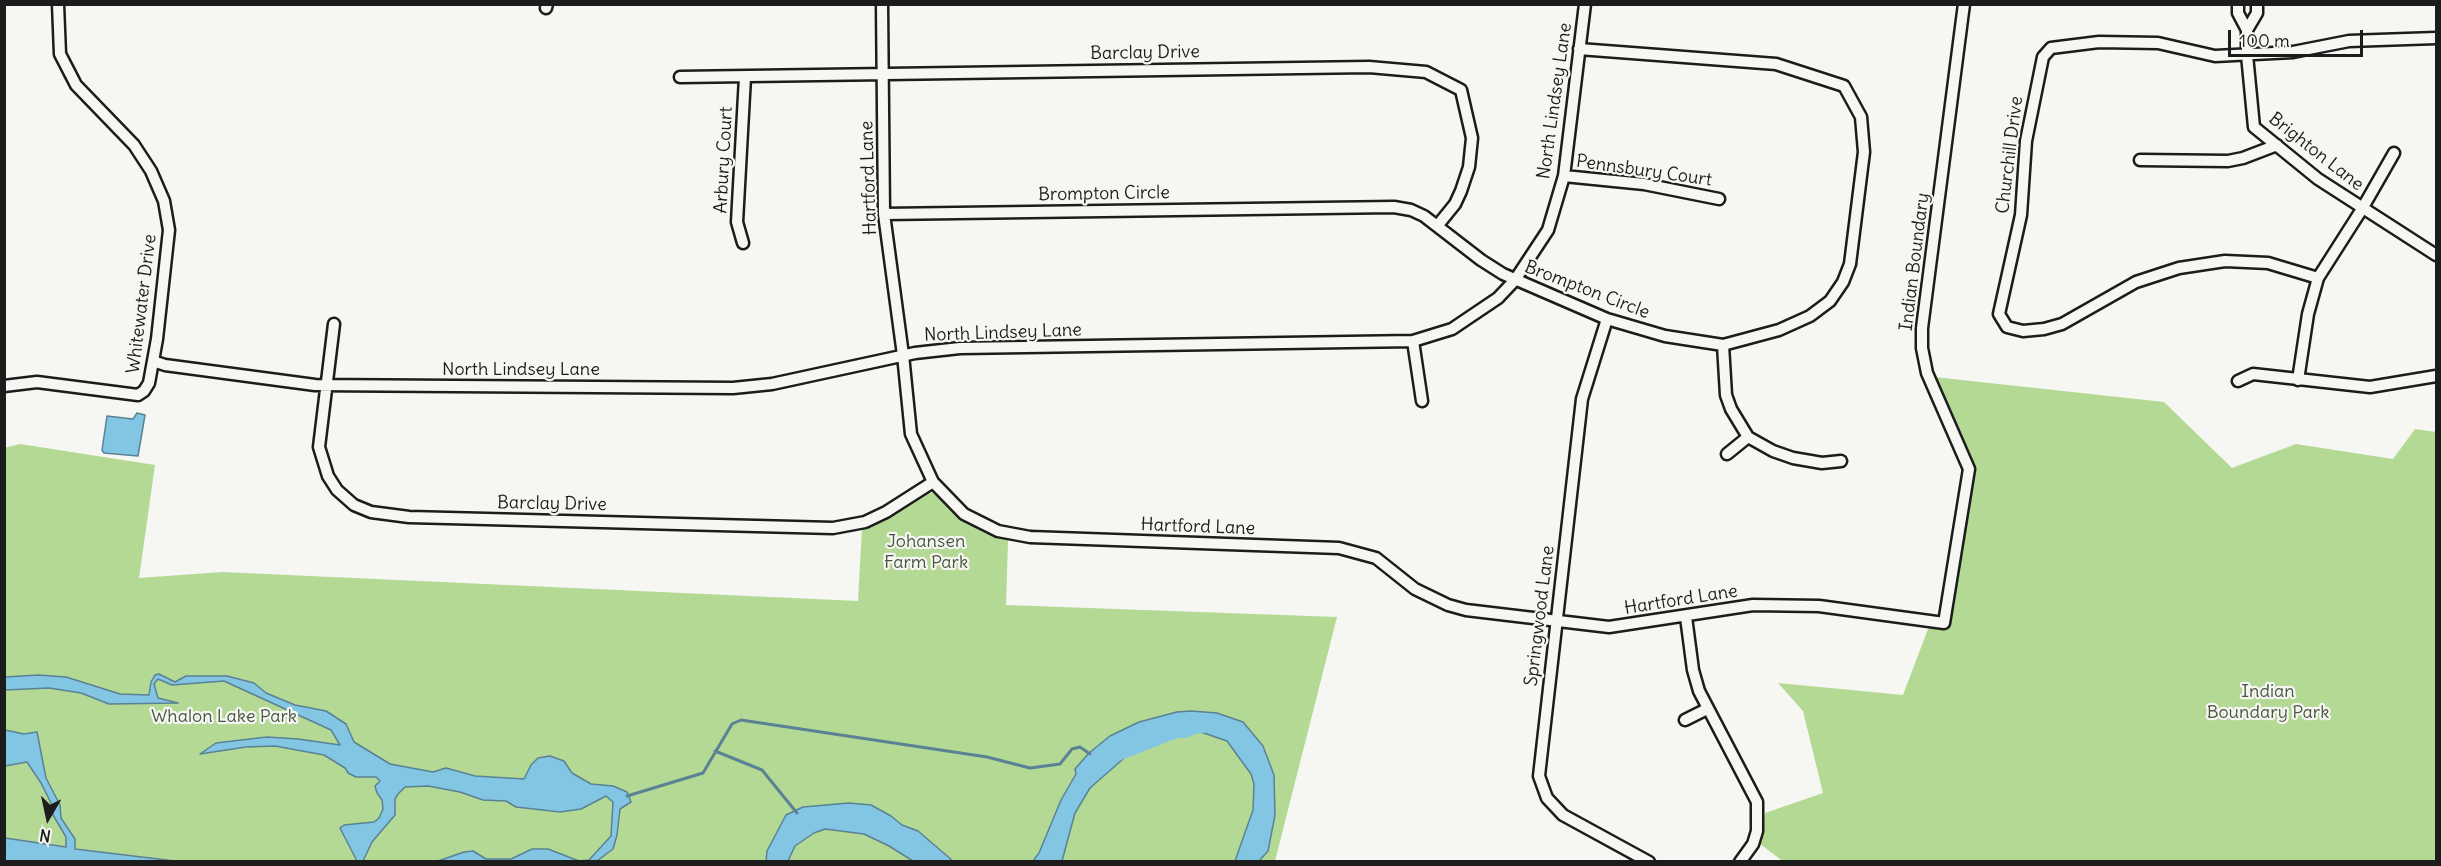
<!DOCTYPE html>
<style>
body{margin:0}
#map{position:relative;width:2441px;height:866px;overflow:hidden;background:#f6f6f2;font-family:Delius,sans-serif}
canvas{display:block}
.frame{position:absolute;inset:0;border:6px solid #1c1c1c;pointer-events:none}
.north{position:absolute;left:18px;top:788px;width:60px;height:60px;-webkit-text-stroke:4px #f6f6f2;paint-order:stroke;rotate:189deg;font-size:16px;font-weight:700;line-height:24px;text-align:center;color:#1c1c1c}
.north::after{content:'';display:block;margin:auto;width:21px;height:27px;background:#1c1c1c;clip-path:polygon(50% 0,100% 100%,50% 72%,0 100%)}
.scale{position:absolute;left:2228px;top:30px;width:135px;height:27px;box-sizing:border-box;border:3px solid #1c1c1c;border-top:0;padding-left:8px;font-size:18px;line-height:21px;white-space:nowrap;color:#1c1c1c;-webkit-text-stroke:4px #f6f6f2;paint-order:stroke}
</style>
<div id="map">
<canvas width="2441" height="866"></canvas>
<div class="frame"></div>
<div class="north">N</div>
<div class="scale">100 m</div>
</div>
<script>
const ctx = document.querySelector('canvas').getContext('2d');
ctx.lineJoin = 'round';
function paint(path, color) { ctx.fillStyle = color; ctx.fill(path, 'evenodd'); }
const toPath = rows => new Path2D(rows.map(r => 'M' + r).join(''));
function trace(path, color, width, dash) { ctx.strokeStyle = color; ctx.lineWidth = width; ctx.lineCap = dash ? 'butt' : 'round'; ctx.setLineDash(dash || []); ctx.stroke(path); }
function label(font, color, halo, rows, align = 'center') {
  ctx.font = font + ' Delius,sans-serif'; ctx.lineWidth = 4.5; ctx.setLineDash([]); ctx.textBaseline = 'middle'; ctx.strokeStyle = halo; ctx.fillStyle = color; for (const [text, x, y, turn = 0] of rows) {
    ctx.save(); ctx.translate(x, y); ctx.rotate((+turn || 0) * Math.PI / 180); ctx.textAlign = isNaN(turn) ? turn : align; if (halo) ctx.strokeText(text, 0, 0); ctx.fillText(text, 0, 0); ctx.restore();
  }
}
paint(toPath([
 [1925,376,2164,402,2232,468,2296,444,2393,459,2415,429,2436,432,2436,861,1784,862,1760,844,1765,813,1823,793,1803,711,1778,683,1903,695,1928,629,1944,622,1964,470],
 [20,444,155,465,139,578,222,572,858,601,862,528,891,515,929,492,936,494,949,508,973,526,1008,540,1006,605,1337,617,1275,861,5,861,4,448]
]), '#b3d995');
const water = toPath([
 [137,413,145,415,138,456,104,453,102,450,107,416,133,419,137,413],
 [159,674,175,682,186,676,227,676,254,683,266,693,295,705,326,711,346,724,354,742,390,764,433,772,446,768,475,776,524,779,531,765,538,758,550,756,564,761,572,773,591,784,613,786,627,792,631,802,620,809,617,835,613,849,597,861,438,861,464,852,473,851,486,859,511,859,532,849,548,849,579,861,589,860,611,836,613,802,606,796,581,809,560,812,516,807,506,801,483,800,460,792,428,786,405,787,398,794,395,799,395,815,372,842,363,861,357,861,340,828,344,825,374,822,379,818,383,809,382,800,377,793,375,786,380,781,376,777,356,777,348,773,345,768,324,755,275,746,246,747,200,754,216,743,267,737,298,739,340,745,331,730,224,681,172,685,158,679,154,684,158,698,178,703,109,704,81,693,49,688,5,690,5,677,38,675,66,677,120,694,149,695,151,682,155,675,159,674],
 [1191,711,1217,713,1243,722,1263,746,1274,775,1275,815,1268,851,1259,861,1235,861,1253,810,1254,784,1251,774,1227,741,1198,731,1193,726,1185,730,1176,730,1139,745,1090,788,1075,813,1062,861,1033,861,1039,853,1061,800,1076,774,1075,769,1089,753,1110,736,1139,722,1177,712,1191,711],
 [5,730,24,734,37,732,46,778,60,805,61,818,75,839,75,849,175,861,5,861,5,838,66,847,66,837,53,815,53,807,41,783,27,762,5,766,5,730],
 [849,803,871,805,891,816,902,825,918,831,953,861,913,861,889,846,864,834,825,829,814,833,795,846,788,861,766,861,767,851,786,815,803,807,849,803]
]);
paint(water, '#83c6e4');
trace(water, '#5a8294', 1.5);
trace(toPath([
 [715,751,762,770,797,813],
 [627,796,703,773,732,724,741,720,987,757,1030,768,1060,764,1072,749,1080,747,1090,754]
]), '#5a8294', 3);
trace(toPath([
 [1117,753,1176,730,1185,730,1193,726,1203,725]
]), '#83c6e4', 16);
const minor = toPath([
 [882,4,884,214,903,355,911,434,933,482,964,514,998,531,1030,537,1339,548,1376,558,1415,589,1448,605,1466,610,1609,627,1753,605,1819,606,1944,623,1969,469,1927,373,1922,348,1922,328,1964,4],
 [2238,4,2238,13,2247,30,2247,55,2254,127,2318,179,2436,255],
 [546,8,547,4],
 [2247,30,2257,13,2257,4],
 [680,77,1369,67,1426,72,1461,90,1472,138,1469,167,1461,191,1455,204,1438,225],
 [2140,160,2228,161,2243,158,2277,145],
 [1564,176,1644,184,1719,199],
 [884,214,1394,207,1411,210,1424,216,1481,260,1503,274,1607,319,1665,336,1723,345,1779,330,1810,316,1830,301,1843,282,1850,264,1864,152,1861,117,1844,86,1776,64,1579,49],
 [743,243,737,222,745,77],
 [2318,278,2268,263,2225,261,2179,268,2136,282,2062,324,2044,329,2023,331,2007,327,1999,314,2021,215,2026,141,2043,57,2051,48,2099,42,2158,43,2215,56,2293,52,2349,41,2436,38],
 [1607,319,1582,399,1539,776,1547,798,1563,815,1649,862],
 [334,324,319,447,328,476,337,490,354,505,371,512,409,517,833,528,865,522,886,512,933,482],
 [1413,341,1422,401],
 [1723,345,1726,395,1731,409,1748,437,1773,451,1793,458,1822,463,1841,461],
 [153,361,165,365,315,385,733,388,772,384,915,353,960,348,1413,341,1452,329,1498,298,1515,280,1548,230,1564,176,1585,4],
 [2298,380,2308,314,2318,278,2362,209,2394,153],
 [2238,381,2253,374,2370,387,2436,376],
 [4,386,37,382,138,395,144,391,149,383,157,339,169,230,164,201,151,171,134,145,76,85,60,54,58,4],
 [1727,454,1748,437],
 [1686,617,1693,670,1699,691,1757,802,1757,831,1753,844,1740,862],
 [1685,720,1707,709]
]);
trace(minor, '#1c1c1c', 15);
trace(minor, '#f6f6f2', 10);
label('18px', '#1c1c1c', '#f6f6f2', [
 ["Barclay Drive",1145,53,-1],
 ["North Lindsey Lane",1555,101,-82],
 ["Brighton Lane",2316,152,38],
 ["Churchill Drive",2010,155,-83],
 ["Arbury Court",724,160,-87],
 ["Pennsbury Court",1644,171,8],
 ["Hartford Lane",869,178,-92],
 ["Brompton Circle",1104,194,-1],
 ["Indian Boundary",1915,262,-83],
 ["Brompton Circle",1587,290,21],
 ["Whitewater Drive",142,304,-83],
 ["North Lindsey Lane",1003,333,-2],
 ["North Lindsey Lane",521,370],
 ["Barclay Drive",552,504,1],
 ["Hartford Lane",1198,527,2],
 ["Hartford Lane",1681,600,-9],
 ["Springwood Lane",1540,616,-83]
]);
label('18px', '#495540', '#f6f6f2', [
 ["Johansen",926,542],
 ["Farm Park",926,563],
 ["Indian",2268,692],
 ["Boundary Park",2268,713],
 ["Whalon Lake Park",224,717]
]);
</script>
